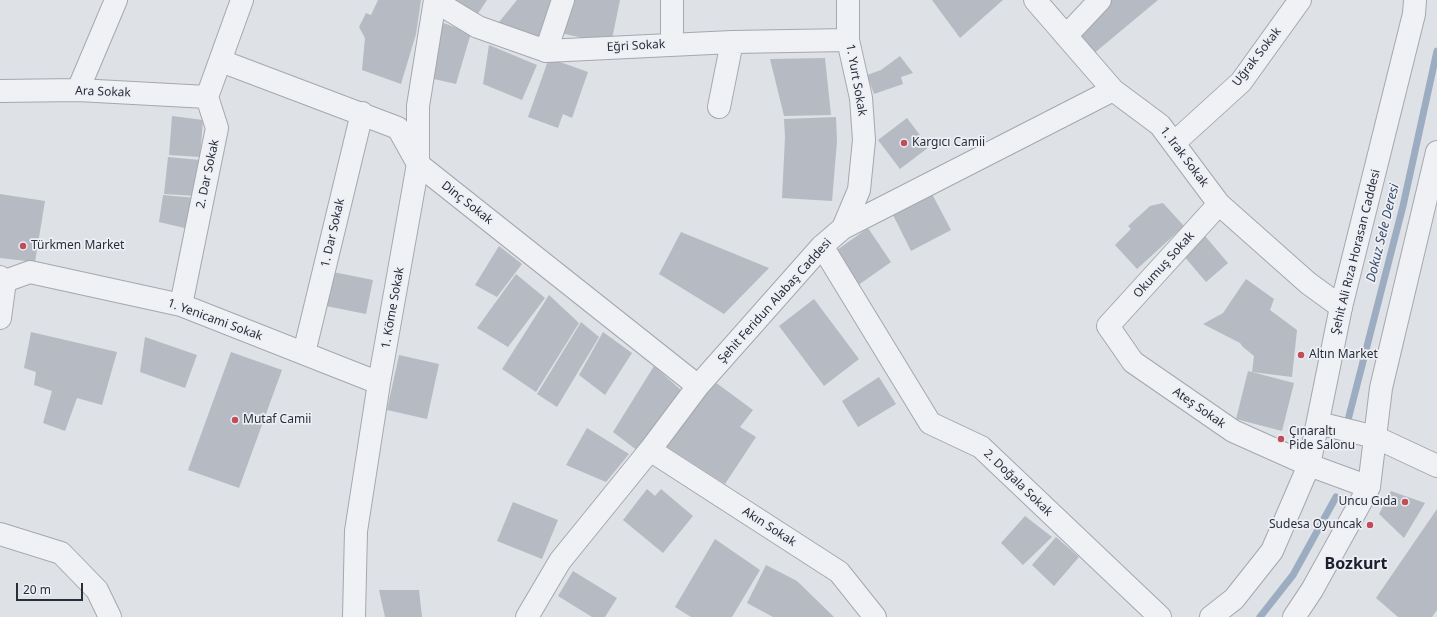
<!DOCTYPE html>
<meta charset="utf-8">
<style>
body{margin:0}
#map{position:relative;width:1437px;height:617px;overflow:hidden;background:#dee1e6;font-family:"Noto Sans",sans-serif}
canvas{display:block}
.scale{position:absolute;left:16px;top:583px;width:67px;height:18px;box-sizing:border-box;border:2px solid #292e3b;border-top:0;padding-left:5px;font-size:12px;line-height:14px;white-space:nowrap;color:#292e3b;-webkit-text-stroke:3px #edeff4;paint-order:stroke}
</style>
<div id="map">
<canvas width="1437" height="617"></canvas>
<div class="scale">20 m</div>
</div>
<script>
const ctx = document.querySelector('canvas').getContext('2d');
ctx.lineJoin = 'round';
const toPath = rows => new Path2D(rows.map(r => 'M' + r).join(''));
function trace(path, color, width, dash) { ctx.strokeStyle = color; ctx.lineWidth = width; ctx.lineCap = dash ? 'butt' : 'round'; ctx.setLineDash(dash || []); ctx.stroke(path); }
function paint(path, color) { ctx.fillStyle = color; ctx.fill(path, 'evenodd'); }
function label(font, color, halo, rows, align = 'center') {
  ctx.font = font + ' "Noto Sans",sans-serif'; ctx.lineWidth = 3.5; ctx.setLineDash([]); ctx.textBaseline = 'middle'; ctx.strokeStyle = halo; ctx.fillStyle = color; for (const [text, x, y, turn = 0] of rows) {
    ctx.save(); ctx.translate(x, y); ctx.rotate((+turn || 0) * Math.PI / 180); ctx.textAlign = isNaN(turn) ? turn : align; if (halo) ctx.strokeText(text, 0, 0); ctx.fillText(text, 0, 0); ctx.restore();
  }
}
trace(toPath([
 [1348,420,1403,206,1437,51],
 [1260,617,1293,575,1336,497]
]), '#9cadc2', 7);
paint(toPath([
 [378,0,421,0,416,34,401,84,362,70,365,38,359,27,366,13,371,15],
 [452,0,487,0,477,15],
 [517,0,558,0,541,44,495,27],
 [567,0,620,0,611,44,560,33],
 [932,0,1003,0,960,38],
 [1112,0,1158,0,1092,55,1073,32],
 [438,21,471,33,456,84,425,77],
 [489,45,537,65,522,100,483,84],
 [900,56,913,73,901,77,903,84,874,94,867,75,881,70],
 [549,58,588,72,572,118,563,114,558,128,528,117],
 [825,58,831,115,784,116,770,59],
 [172,116,203,120,200,157,169,155],
 [836,117,837,141,832,201,782,198,785,137,784,119],
 [907,118,929,147,900,169,878,140],
 [168,157,200,160,196,196,164,194],
 [931,192,951,230,911,251,892,213],
 [0,194,45,201,35,262,0,258],
 [163,195,196,198,189,229,159,222],
 [1163,203,1184,226,1137,269,1115,245,1131,229,1128,226,1150,206],
 [868,228,891,262,857,286,834,252],
 [681,232,769,268,724,314,659,274],
 [1205,236,1228,263,1206,282,1183,255],
 [499,246,522,264,497,297,475,285],
 [333,272,373,280,366,314,326,306],
 [516,274,545,298,508,347,477,328],
 [1246,279,1274,299,1270,310,1297,330,1292,377,1252,372,1254,356,1243,347,1240,343,1203,324,1223,313],
 [549,295,579,323,536,392,502,369],
 [814,299,859,359,824,386,779,326],
 [581,322,599,337,557,407,537,394],
 [31,332,117,352,102,405,77,398,65,431,43,423,52,391,34,385,36,372,24,368],
 [603,332,632,353,605,395,579,375],
 [145,337,197,355,185,388,140,372],
 [231,352,282,370,239,488,188,470],
 [399,355,439,364,427,419,387,410],
 [654,366,682,391,638,451,613,432],
 [1248,371,1294,383,1282,431,1236,419],
 [879,377,896,404,858,427,842,401],
 [715,382,753,410,740,427,756,437,725,484,664,445],
 [587,428,629,454,606,482,566,465],
 [647,489,655,496,661,489,693,516,663,553,623,520],
 [1391,491,1425,503,1404,538,1379,514],
 [513,502,558,520,542,559,497,541],
 [1437,509,1437,610,1432,617,1398,617,1376,598],
 [1025,516,1052,537,1023,565,1001,543],
 [1056,537,1079,557,1054,586,1032,565],
 [715,539,760,570,732,617,691,617,675,607],
 [766,565,797,581,834,617,773,617,747,603],
 [573,571,617,598,605,617,592,617,558,596],
 [379,590,419,590,422,617,385,617]
]), '#b6bac2');
const minor = toPath([
 [672,0,672,44],
 [1035,0,1113,90,1160,125,1219,204,1308,283,1341,307],
 [435,1,478,27,546,51,732,42,848,40],
 [1066,36,1100,0],
 [546,51,563,0],
 [221,61,398,128,418,164,698,386],
 [78,90,116,0],
 [0,91,78,90,207,97],
 [719,107,732,42],
 [1174,143,1241,82,1300,0],
 [1219,204,1108,326,1133,362,1233,431,1309,465],
 [843,228,859,190,864,140,861,98,848,40,848,0],
 [822,246,930,423,981,447,1160,617],
 [0,277,5,281,0,318],
 [0,286,5,281,30,272,181,305,379,383],
 [181,305,217,128,207,97,242,0],
 [304,353,362,113],
 [650,450,839,572,875,617],
 [0,534,61,553,97,590,110,617],
 [354,617,356,531,379,383,418,164,418,106,435,0],
 [527,617,560,561,650,450,698,386,822,246,843,228,1113,90]
]);
const tertiary = toPath([
 [1318,423,1375,437,1437,466],
 [1309,465,1369,487],
 [1211,617,1234,599,1272,551,1309,465,1341,307,1414,14,1415,0],
 [1294,617,1312,590,1369,487,1381,388,1437,152]
]);
trace(minor, '#a4a8af', 24);
trace(tertiary, '#a4a8af', 24);
trace(minor, '#f0f1f5', 22);
trace(tertiary, '#f0f1f5', 22);
for (const [x, y, r, color] of [
 [904,143,4,"#bf4e5a"],
 [23,246,4,"#bf4e5a"],
 [1301,355,4,"#bf4e5a"],
 [235,420,4,"#bf4e5a"],
 [1281,439,4,"#bf4e5a"],
 [1405,502,4,"#bf4e5a"],
 [1370,525,4,"#bf4e5a"]
]) { const dot = new Path2D(); dot.arc(x, y, r, 0, 2 * Math.PI); ctx.fillStyle = color; ctx.fill(dot); trace(dot, '#edeff4', 1.5); }
label('12px', '#292e3b', '#edeff4', [
 ["Eğri Sokak",636,46,-3],
 ["Uğrak Sokak",1257,57,-52],
 ["1. Yurt Sokak",856,80,80],
 ["Ara Sokak",103,92,2],
 ["1. Irak Sokak",1184,157,53],
 ["2. Dar Sokak",208,174,-78],
 ["Dinç Sokak",467,203,38],
 ["1. Dar Sokak",333,233,-77],
 ["Şehit Ali Rıza Horasan Caddesi",1356,252,-76],
 ["Okumuş Sokak",1164,265,-48],
 ["Şehit Feridun Alabaş Caddesi",775,301,-48],
 ["1. Köme Sokak",393,308,-80],
 ["1. Yenicami Sokak",215,320,20],
 ["Ateş Sokak",1199,408,35],
 ["2. Doğala Sokak",1018,483,44],
 ["Akın Sokak",769,527,33]
]);
label('12px', '#292e3b', '#edeff4', [
 ["Kargıcı Camii",912,143],
 ["Türkmen Market",31,246],
 ["Altın Market",1309,355],
 ["Mutaf Camii",243,420],
 ["Çınaraltı",1289,432],
 ["Pide Salonu",1289,446],
 ["Uncu Gıda",1397,502,"right"],
 ["Sudesa Oyuncak",1362,525,"right"]
], 'left');
label('italic 13px', '#374c6a', '#edeff4', [
 ["Dokuz Sele Deresi",1383,233,-76]
]);
label('bold 16px', '#1b202c', '#edeff4', [
 ["Bozkurt",1356,564]
]);
</script>
